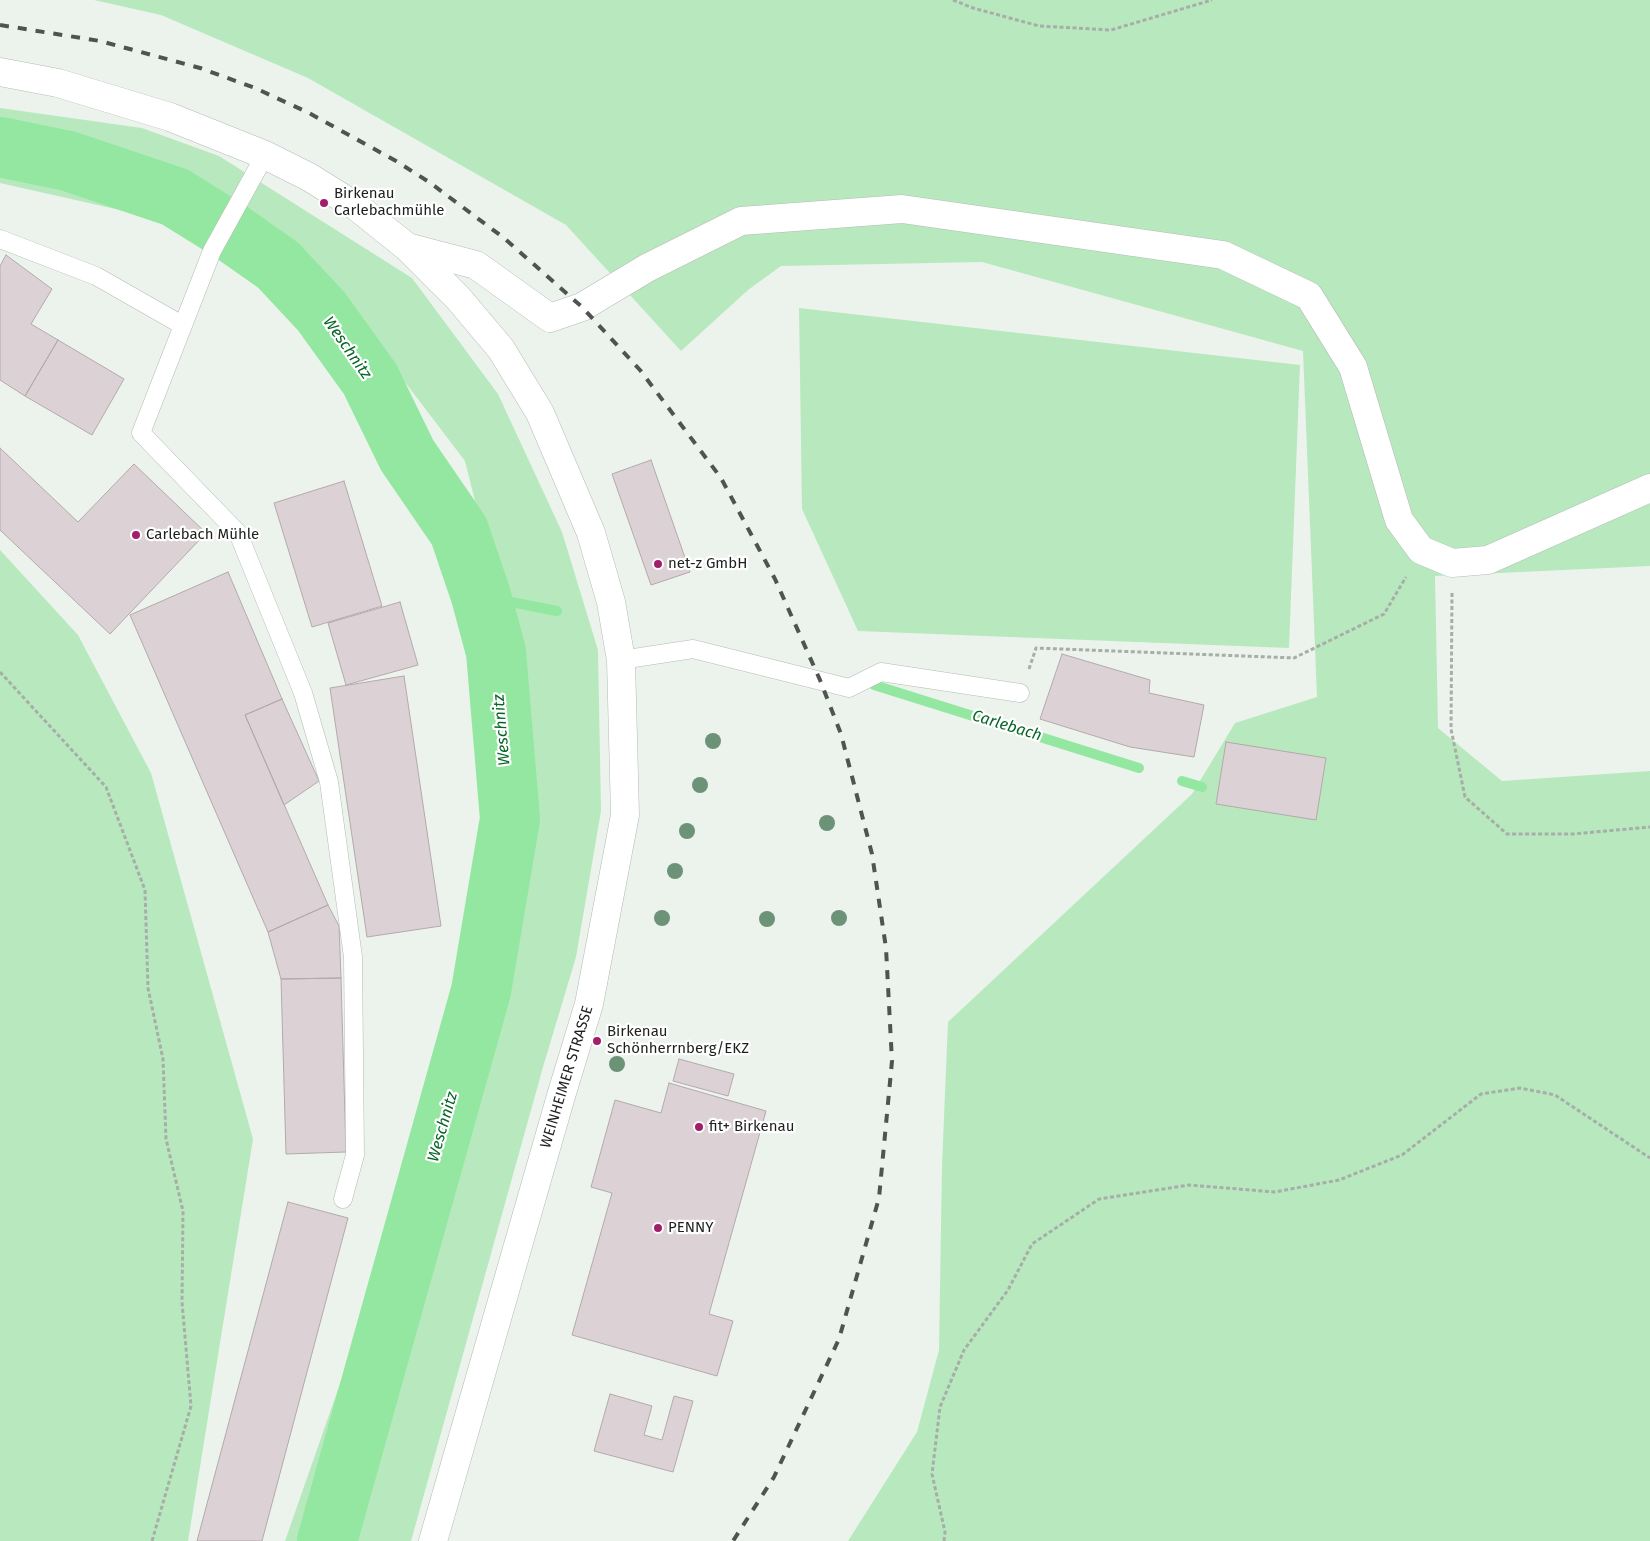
<!DOCTYPE html>
<meta charset="utf-8">
<style>
body{margin:0}
canvas{display:block;background:#ebf3ec}
</style>
<canvas width="1650" height="1541"></canvas>
<script>
const ctx = document.querySelector('canvas').getContext('2d');
ctx.lineJoin = 'round';
function paint(path, color) { ctx.fillStyle = color; ctx.fill(path, 'evenodd'); }
const toPath = rows => new Path2D(rows.map(r => 'M' + r).join(''));
function trace(path, color, width, dash) { ctx.strokeStyle = color; ctx.lineWidth = width; ctx.lineCap = dash ? 'butt' : 'round'; ctx.setLineDash(dash || []); ctx.stroke(path); }
function label(font, color, halo, rows, align = 'center') {
  ctx.font = font + ' "Fira Sans",sans-serif'; ctx.lineWidth = 4.5; ctx.setLineDash([]); ctx.textBaseline = 'middle'; ctx.strokeStyle = halo; ctx.fillStyle = color; for (const [text, x, y, turn = 0] of rows) {
    ctx.save(); ctx.translate(x, y); ctx.rotate((+turn || 0) * Math.PI / 180); ctx.textAlign = isNaN(turn) ? turn : align; if (halo) ctx.strokeText(text, 0, 0); ctx.fillText(text, 0, 0); ctx.restore();
  }
}
paint(toPath([
 [94,0,1650,0,1650,566,1435,576,1438,728,1502,781,1650,771,1650,1541,848,1541,917,1432,939,1350,942,1165,948,1022,1192,794,1235,723,1317,697,1303,351,982,262,781,266,748,290,681,351,566,225,308,78,161,15],
 [0,108,142,128,219,156,412,278,498,394,562,532,598,650,601,811,576,957,543,1067,411,1541,285,1541,480,983,508,778,506,624,465,461,379,348,259,264,182,224,0,183],
 [799,308,1300,365,1289,648,858,631,802,509],
 [0,550,78,635,151,773,253,1139,188,1541,0,1541]
]), '#b8e9be');
trace(toPath([
 [481,596,557,611],
 [874,685,1139,768],
 [1182,781,1202,787]
]), '#93e7a0', 10);
trace(toPath([
 [0,147,68,161,175,197,228,230,278,265,321,311,370,379,407,455,459,531,481,596,496,652,510,819,481,991,327,1541]
]), '#93e7a0', 60);
const building = toPath([
 [6,255,52,289,31,324,58,340,25,396,0,380,0,266,6,255],
 [58,340,124,379,92,435,25,396,58,340],
 [0,448,78,522,134,464,206,533,110,634,0,530,0,448],
 [651,460,690,572,651,585,612,474,651,460],
 [344,481,382,606,312,627,274,503,344,481],
 [228,572,282,699,245,715,328,905,268,932,130,615,228,572],
 [400,602,418,665,346,685,328,623,400,602],
 [1062,654,1150,680,1149,693,1204,705,1194,757,1130,747,1040,719,1062,654],
 [404,676,441,926,367,937,330,688,404,676],
 [282,699,319,781,284,805,245,715,282,699],
 [1226,742,1326,758,1316,820,1216,804,1226,742],
 [328,905,339,926,341,978,281,979,268,932,328,905],
 [341,978,346,1152,286,1154,281,979,341,978],
 [679,1059,734,1074,728,1096,673,1081,679,1059],
 [669,1083,766,1111,709,1314,733,1321,717,1376,572,1335,612,1193,591,1187,615,1100,661,1113,669,1083],
 [288,1202,348,1218,262,1541,197,1541,288,1202],
 [610,1394,652,1406,644,1435,662,1440,674,1396,693,1401,673,1472,594,1451,610,1394]
]);
paint(building, '#dcd2d6');
trace(building, '#b3a9ad', 1);
const lane = toPath([
 [265,155,212,251,141,433,238,533,303,693,329,782,353,957,355,1155,343,1199],
 [0,239,96,276,182,325],
 [621,660,693,649,849,688,881,672,1020,693]
]);
const street = toPath([
 [407,247,476,265,550,318,582,307,647,268,741,221,902,209,1223,255,1309,296,1353,367,1399,520,1421,550,1452,563,1488,560,1650,488]
]);
const secondary = toPath([
 [0,72,58,83,170,117,265,155,309,177,357,207,407,247,458,298,501,349,540,413,591,533,611,602,621,660,625,815,589,1004,561,1096,433,1541]
]);
trace(lane, '#b4bbb4', 19);
trace(street, '#b4bbb4', 29);
trace(secondary, '#b4bbb4', 29);
trace(toPath([
 [953,0,973,8,1039,26,1111,30,1212,0],
 [1452,593,1451,729,1465,797,1507,834,1573,834,1650,827],
 [1029,669,1036,648,1294,658,1384,614,1406,577],
 [0,672,106,787,145,890,148,988,163,1059,166,1139,183,1211,182,1302,191,1406,152,1541],
 [944,1541,945,1532,932,1474,940,1407,964,1350,1008,1290,1032,1244,1099,1199,1189,1185,1275,1192,1339,1180,1402,1155,1481,1094,1520,1088,1555,1095,1650,1158]
]), '#a7ada7', 3, [4, 2.5]);
trace(lane, '#fff', 18);
trace(street, '#fff', 28);
trace(secondary, '#fff', 28);
trace(toPath([
 [0,25,100,41,200,68,255,88,309,113,396,161,429,182,504,238,582,307,640,370,721,478,775,579,820,680,841,734,872,854,886,948,892,1061,879,1198,839,1339,774,1477,733,1541]
]), '#505450', 4, [9, 9]);
ctx.fillStyle = '#6c9377';
for (const [x, y] of [
 [713,741],
 [700,785],
 [827,823],
 [687,831],
 [675,871],
 [662,918],
 [839,918],
 [767,919],
 [617,1064]
]) { ctx.beginPath(); ctx.arc(x, y, 8, 0, 2 * Math.PI); ctx.fill(); }
for (const [x, y, r, color] of [
 [324,203,5,"#a21d6a"],
 [136,535,5,"#a21d6a"],
 [658,564,5,"#a21d6a"],
 [597,1041,5,"#a21d6a"],
 [699,1127,5,"#a21d6a"],
 [658,1228,5,"#a21d6a"]
]) { const dot = new Path2D(); dot.arc(x, y, r, 0, 2 * Math.PI); ctx.fillStyle = color; ctx.fill(dot); trace(dot, '#fff', 2); }
label('15px', '#1d201d', '#fff', [
 ["Birkenau",334,194],
 ["Carlebachmühle",334,211],
 ["Carlebach Mühle",146,535],
 ["net-z GmbH",668,564],
 ["Birkenau",607,1032],
 ["Schönherrnberg/EKZ",607,1049],
 ["fit+ Birkenau",709,1127],
 ["PENNY",668,1228]
], 'left');
label('15px', '#1d201d', '#fff', [
 ["WEINHEIMER STRASSE",567,1077,-73]
]);
label('italic 16px', '#076627', '#fff', [
 ["Weschnitz",347,348,55],
 ["Carlebach",1007,726,17],
 ["Weschnitz",502,730,-95],
 ["Weschnitz",443,1127,-74]
]);
</script>
